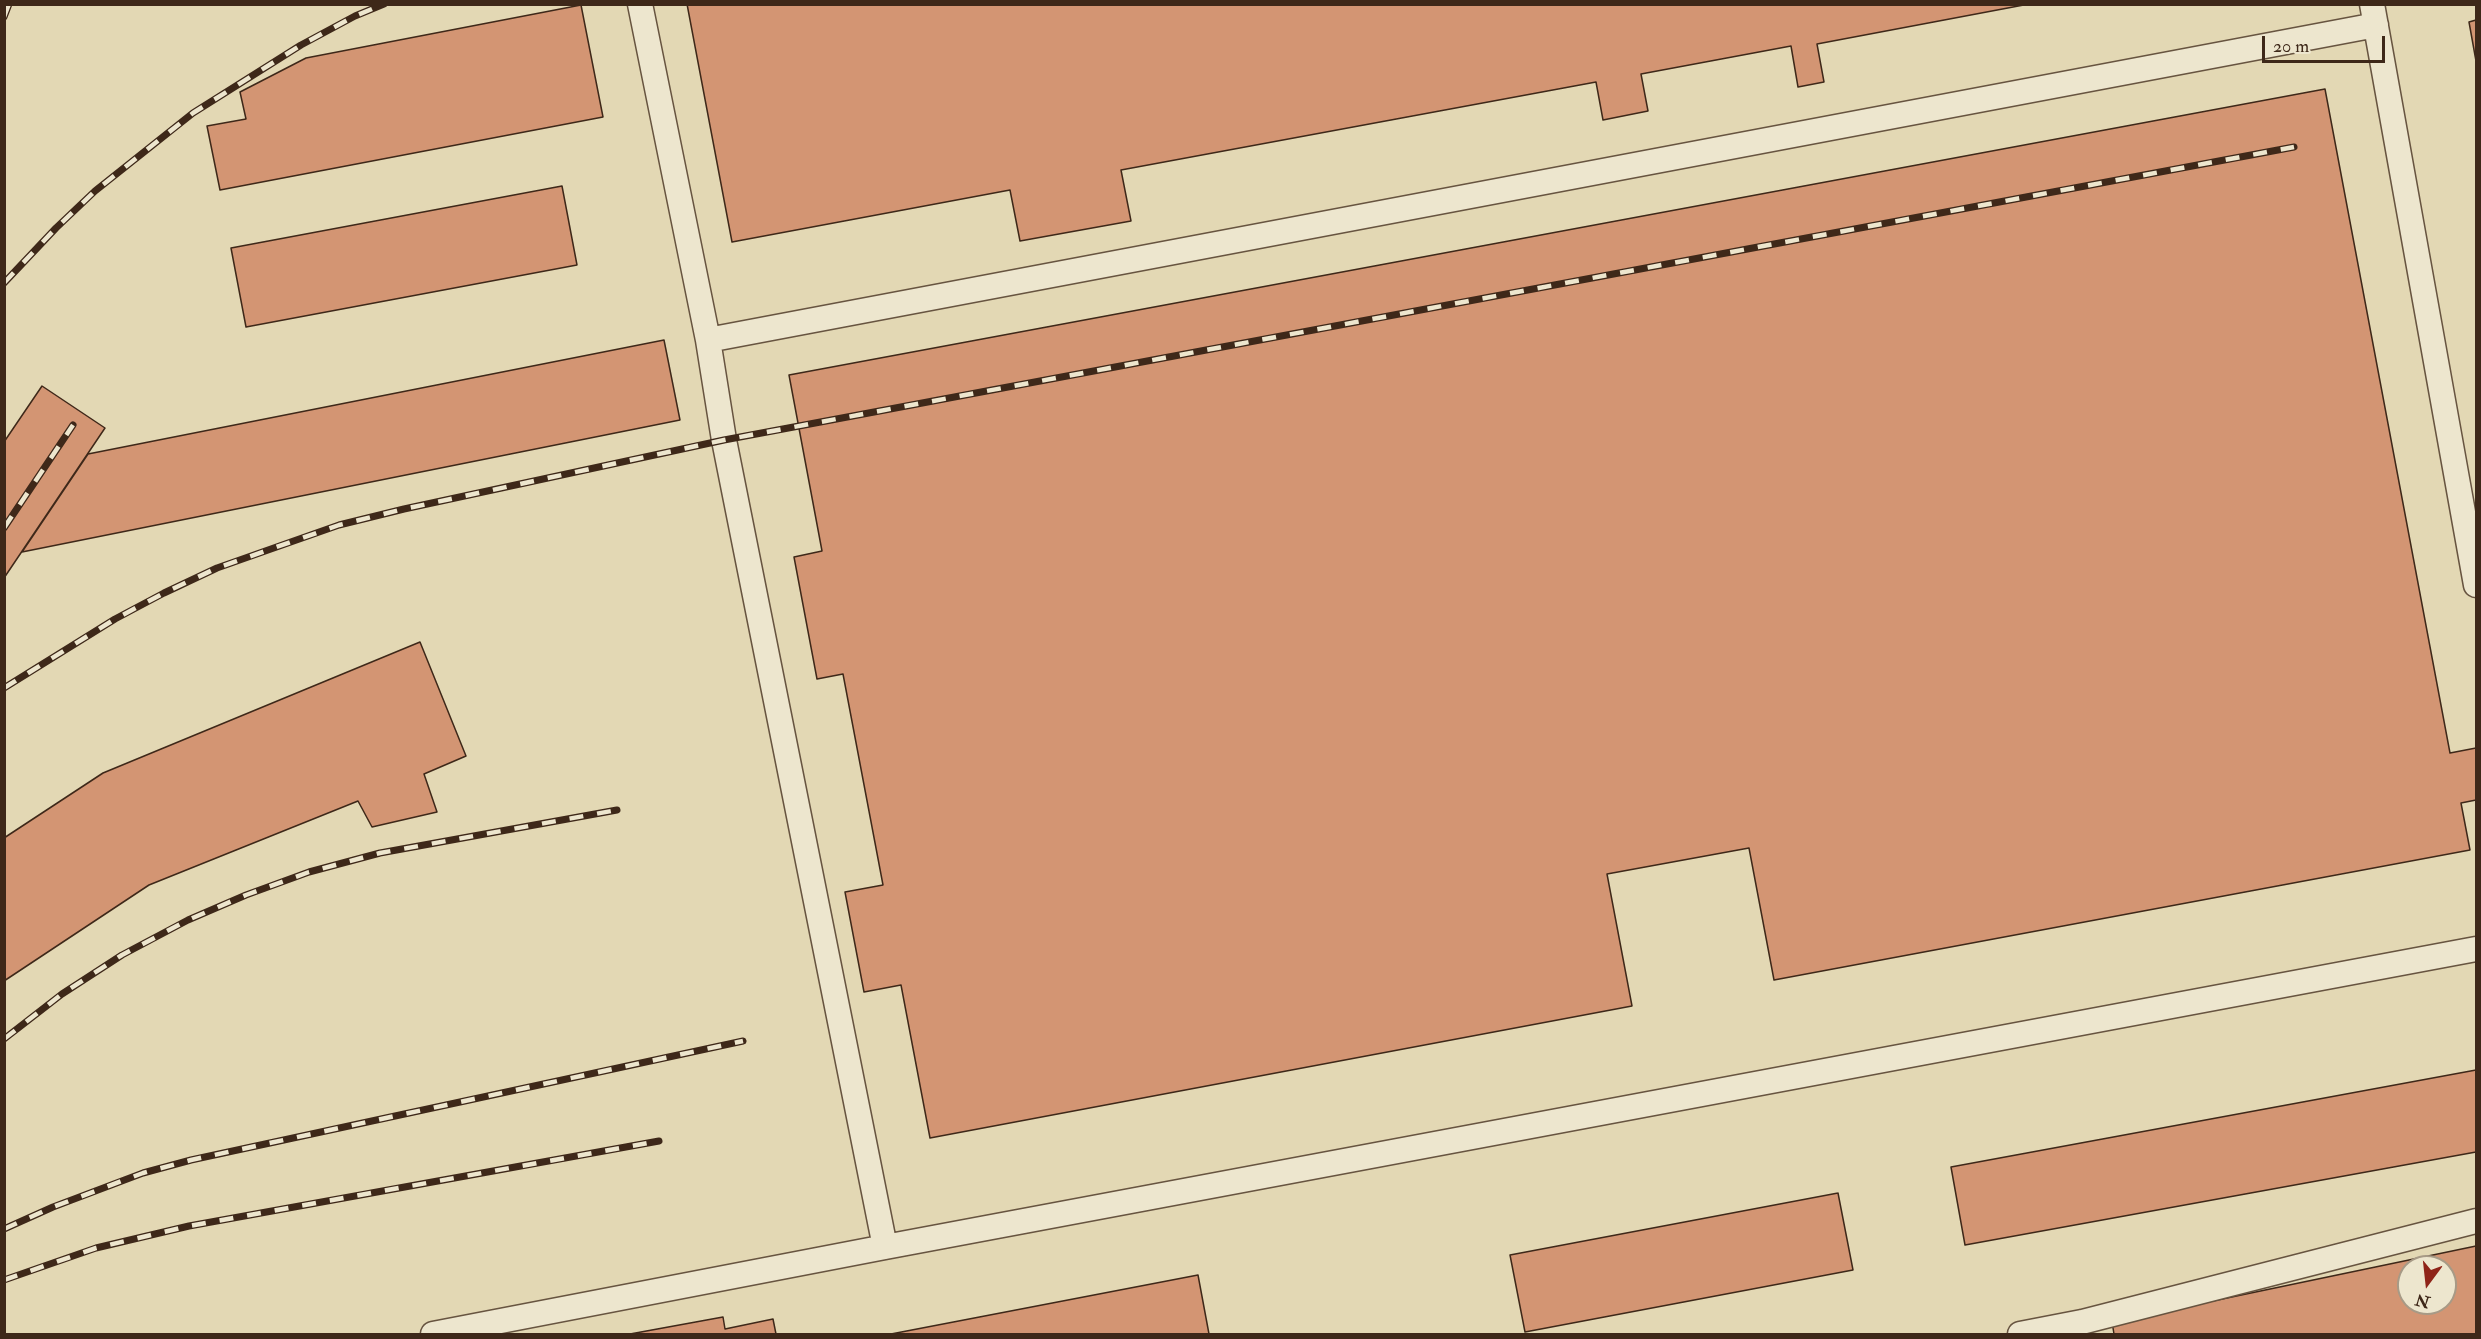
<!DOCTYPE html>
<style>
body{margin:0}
#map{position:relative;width:2481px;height:1339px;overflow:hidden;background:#e3d8b4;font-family:"IM FELL Double Pica",serif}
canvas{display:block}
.frame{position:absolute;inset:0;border:6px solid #3e2819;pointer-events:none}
.north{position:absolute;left:2397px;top:1255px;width:60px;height:60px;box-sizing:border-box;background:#ede6ce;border:2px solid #a79a86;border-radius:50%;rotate:195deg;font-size:16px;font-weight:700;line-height:24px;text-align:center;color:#3e2819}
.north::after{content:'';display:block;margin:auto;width:21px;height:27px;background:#8f2418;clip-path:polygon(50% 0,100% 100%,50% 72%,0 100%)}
.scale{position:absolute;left:2262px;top:36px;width:123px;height:27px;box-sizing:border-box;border:3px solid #3e2819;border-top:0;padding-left:8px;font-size:18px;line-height:21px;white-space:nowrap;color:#3e2819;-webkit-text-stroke:4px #ede6ce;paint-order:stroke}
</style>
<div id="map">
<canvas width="2481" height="1339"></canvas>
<div class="frame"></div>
<div class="north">N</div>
<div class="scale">20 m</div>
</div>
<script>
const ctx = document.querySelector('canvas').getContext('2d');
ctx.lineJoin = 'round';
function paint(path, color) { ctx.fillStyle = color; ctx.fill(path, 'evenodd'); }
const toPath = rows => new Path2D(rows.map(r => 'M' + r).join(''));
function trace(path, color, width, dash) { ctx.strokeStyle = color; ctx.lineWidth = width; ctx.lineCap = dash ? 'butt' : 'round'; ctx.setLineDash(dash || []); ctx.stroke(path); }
const building = toPath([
 [687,4,2029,4,1817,44,1824,82,1798,87,1791,46,1641,74,1648,111,1603,120,1596,82,1121,170,1131,221,1020,241,1010,190,732,242,687,4],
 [581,5,603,117,220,190,207,126,246,119,240,92,306,58,581,5],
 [2476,20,2476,61,2469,22,2476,20],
 [2325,89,2450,753,2476,748,2476,800,2461,803,2470,850,1774,980,1749,848,1607,874,1632,1006,930,1138,901,985,864,992,845,892,883,885,843,674,817,679,794,557,822,551,789,375,2325,89],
 [562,186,577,265,246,327,231,248,562,186],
 [664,340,680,420,22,552,88,454,664,340],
 [42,386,105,428,4,578,4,442,42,386],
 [420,642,466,756,424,774,437,812,372,827,358,801,149,885,4,981,4,838,103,773,420,642],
 [2476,1070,2476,1152,1965,1245,1951,1167,2476,1070],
 [1838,1193,1853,1270,1525,1332,1510,1255,1838,1193],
 [2476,1246,2476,1334,2114,1334,2112,1322,2476,1246],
 [2409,1267,2445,1267,2445,1303,2409,1303,2409,1267],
 [1198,1275,1209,1334,891,1334,1198,1275],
 [723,1317,725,1329,773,1319,776,1334,630,1334,723,1317]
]);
paint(building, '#d39573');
trace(building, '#3e2819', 1.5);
const lane = toPath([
 [640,4,708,340,724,440,885,1247],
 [2372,4,2476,585],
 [708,340,2376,25],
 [433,1334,885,1247,2476,949],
 [2020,1334,2082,1322,2476,1221]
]);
trace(lane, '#675440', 27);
trace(lane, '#ede6ce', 24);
const rail = toPath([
 [4,17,9,4],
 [4,283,56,228,95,191,193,113,301,45,355,16,384,4],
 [4,528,73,425],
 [4,688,115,619,164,593,217,568,339,525,404,509,724,440,2294,147],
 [4,1039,62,994,122,955,188,920,246,895,309,872,380,853,617,810],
 [4,1229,53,1207,143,1173,191,1160,743,1041],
 [4,1280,96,1248,189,1226,659,1141]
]);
trace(rail, '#3e2819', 7);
trace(rail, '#ede6ce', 4.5, [14]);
</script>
